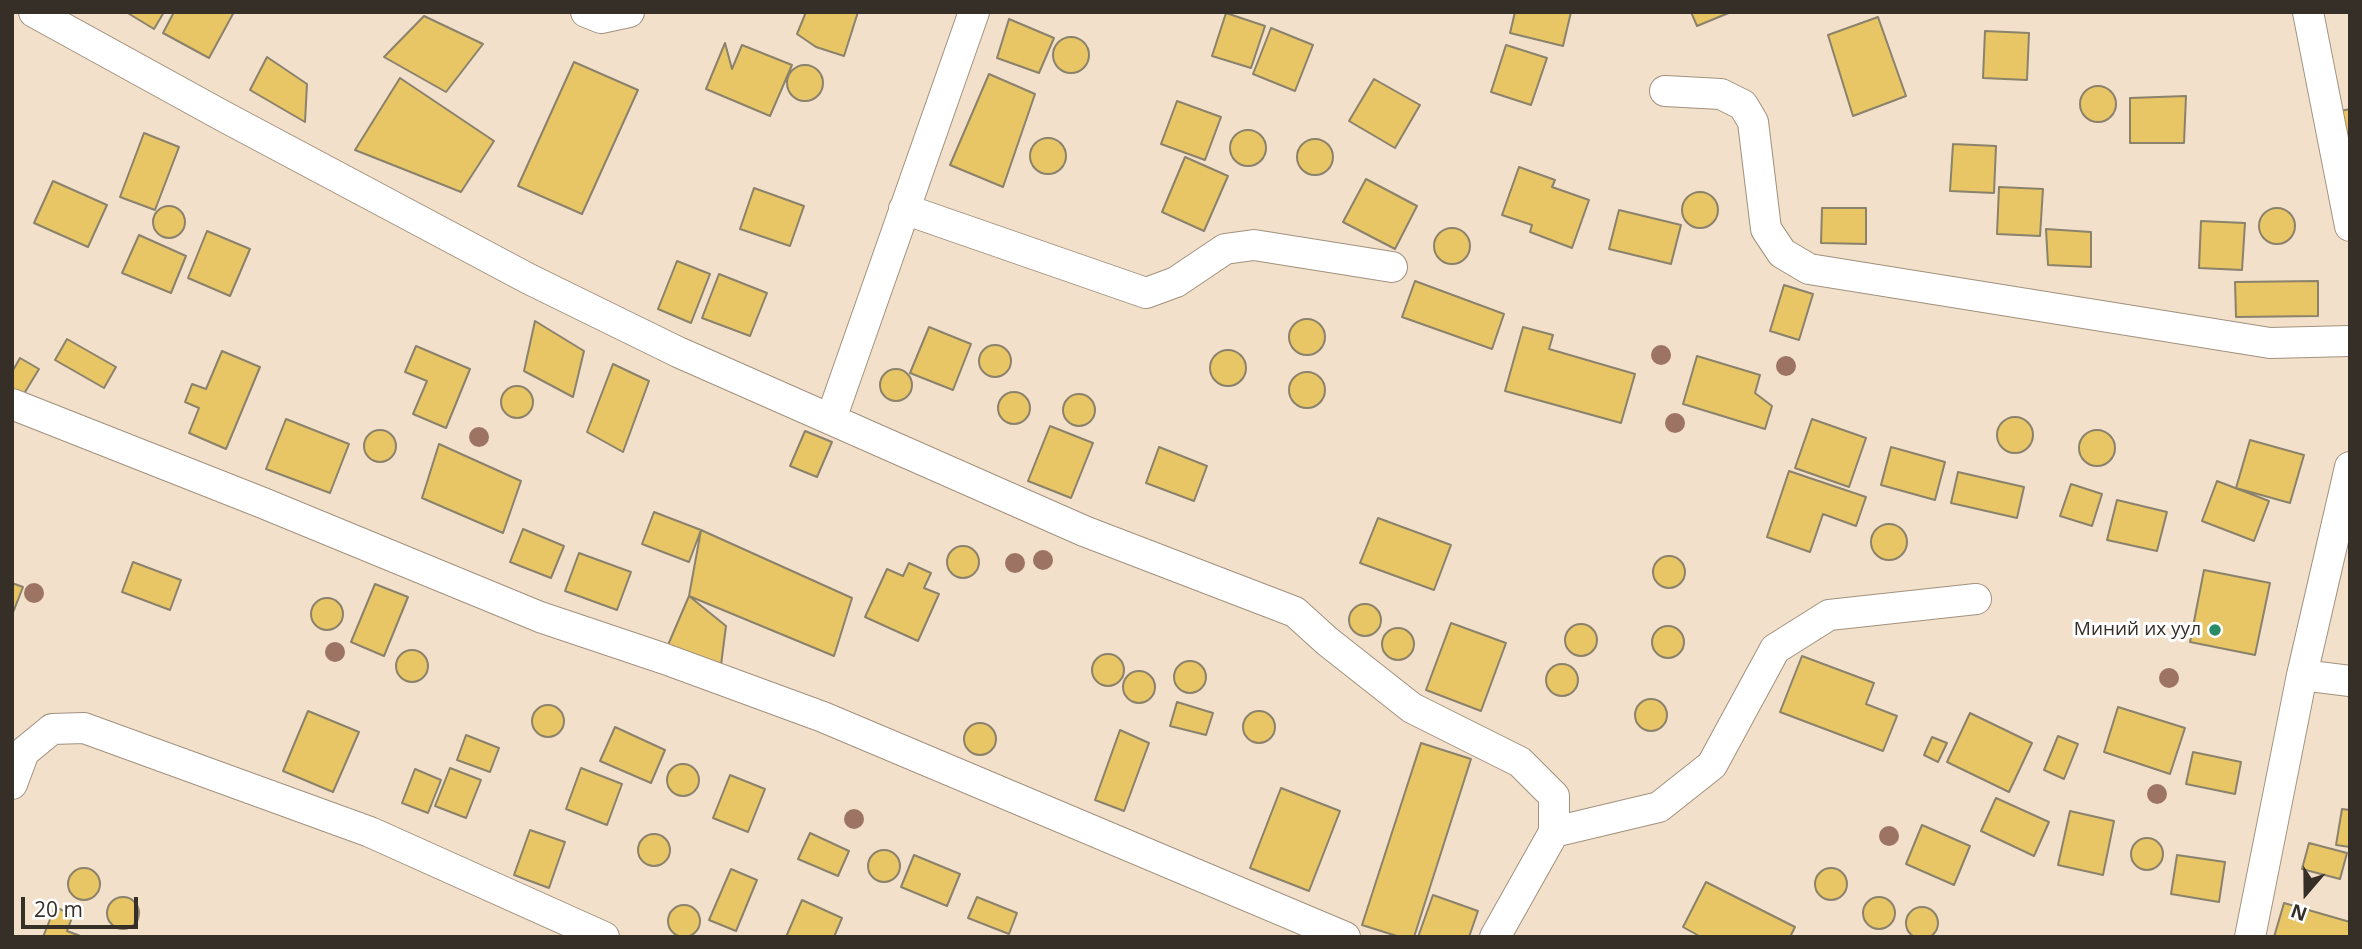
<!DOCTYPE html>
<meta charset="utf-8">
<style>
body{margin:0}
#map{position:relative;width:2362px;height:949px;overflow:hidden;background:#f2e0cb;font-family:"Open Sans",sans-serif}
canvas{display:block}
.frame{position:absolute;inset:0;border:14px solid #362f27;pointer-events:none}
.north{position:absolute;left:2271px;top:858px;width:70px;height:70px;-webkit-text-stroke:5px #fff;paint-order:stroke;rotate:200deg;font-size:19px;font-weight:700;line-height:28px;text-align:center;color:#362f27}
.north::after{content:'';display:block;margin:auto;width:24px;height:32px;background:#362f27;clip-path:polygon(50% 0,100% 100%,50% 72%,0 100%)}
.scale{position:absolute;left:21px;top:897px;width:117px;height:32px;box-sizing:border-box;border:4px solid #362f27;border-top:0;padding-left:9px;font-size:21px;line-height:24px;white-space:nowrap;color:#362f27;-webkit-text-stroke:5px #fff;paint-order:stroke}
</style>
<div id="map">
<canvas width="2362" height="949"></canvas>
<div class="frame"></div>
<div class="north">N</div>
<div class="scale">20 m</div>
</div>
<script>
const ctx = document.querySelector('canvas').getContext('2d');
ctx.lineJoin = 'round';
function paint(path, color) { ctx.fillStyle = color; ctx.fill(path, 'evenodd'); }
const toPath = rows => new Path2D(rows.map(r => 'M' + r).join(''));
function trace(path, color, width, dash) { ctx.strokeStyle = color; ctx.lineWidth = width; ctx.lineCap = dash ? 'butt' : 'round'; ctx.setLineDash(dash || []); ctx.stroke(path); }
function label(font, color, halo, rows, align = 'center') {
  ctx.font = font + ' "Open Sans",sans-serif'; ctx.lineWidth = 6; ctx.setLineDash([]); ctx.textBaseline = 'middle'; ctx.strokeStyle = halo; ctx.fillStyle = color; for (const [text, x, y, turn = 0] of rows) {
    ctx.save(); ctx.translate(x, y); ctx.rotate((+turn || 0) * Math.PI / 180); ctx.textAlign = isNaN(turn) ? turn : align; if (halo) ctx.strokeText(text, 0, 0); ctx.fillText(text, 0, 0); ctx.restore();
  }
}
const building = toPath([
 [126,12,164,12,154,29,126,12],
 [174,12,234,12,209,58,163,33,174,12],
 [806,12,858,12,844,56,816,47,797,34,806,12],
 [1515,12,1571,12,1563,46,1510,33,1515,12],
 [1691,12,1731,12,1697,26,1691,12],
 [1226,13,1265,26,1251,68,1212,56,1226,13],
 [424,16,483,44,446,92,384,57,424,16],
 [1878,17,1906,96,1853,116,1828,35,1878,17],
 [1009,19,1054,38,1039,73,997,58,1009,19],
 [1271,28,1313,45,1295,91,1253,74,1271,28],
 [1985,31,2029,33,2027,80,1983,78,1985,31],
 '1053 55a18 18 0 1 1 36 0a18 18 0 1 1-36 0Z',
 [725,43,732,69,742,45,792,65,770,116,706,89,725,43],
 [1506,45,1547,58,1531,105,1491,92,1506,45],
 [267,57,307,84,305,122,250,90,267,57],
 [574,62,638,90,582,214,518,186,574,62],
 '787 83a18 18 0 1 1 36 0a18 18 0 1 1-36 0Z',
 [989,74,1035,94,1003,187,950,165,989,74],
 [400,78,494,141,461,192,355,150,400,78],
 [1374,79,1420,105,1395,148,1349,121,1374,79],
 '2080 104a18 18 0 1 1 36 0a18 18 0 1 1-36 0Z',
 [2186,96,2184,143,2130,143,2130,98,2186,96],
 [1177,101,1221,117,1205,160,1161,144,1177,101],
 [2350,109,2350,195,2331,113,2350,109],
 '1230 148a18 18 0 1 1 36 0a18 18 0 1 1-36 0Z',
 [144,133,179,147,155,210,120,197,144,133],
 '1030 156a18 18 0 1 1 36 0a18 18 0 1 1-36 0Z',
 '1297 157a18 18 0 1 1 36 0a18 18 0 1 1-36 0Z',
 [1953,144,1996,146,1994,193,1950,191,1953,144],
 [1185,157,1228,176,1204,231,1162,212,1185,157],
 [1519,167,1555,180,1552,187,1589,200,1572,248,1530,232,1532,225,1502,215,1519,167],
 [1366,179,1417,206,1395,249,1343,222,1366,179],
 [53,181,107,205,88,247,34,223,53,181],
 [1999,187,2043,189,2040,236,1997,234,1999,187],
 [754,188,804,206,790,246,740,229,754,188],
 '1682 210a18 18 0 1 1 36 0a18 18 0 1 1-36 0Z',
 '153 222a16 16 0 1 1 32 0a16 16 0 1 1-32 0Z',
 [1822,208,1866,208,1866,244,1821,243,1822,208],
 '2259 226a18 18 0 1 1 36 0a18 18 0 1 1-36 0Z',
 [1619,210,1681,225,1671,264,1609,249,1619,210],
 [2201,221,2245,223,2242,270,2199,268,2201,221],
 '1434 246a18 18 0 1 1 36 0a18 18 0 1 1-36 0Z',
 [2046,229,2091,232,2091,267,2048,265,2046,229],
 [207,231,250,249,230,296,188,278,207,231],
 [139,235,186,256,171,293,122,273,139,235],
 [677,261,710,274,691,323,658,309,677,261],
 [719,274,767,293,750,336,702,318,719,274],
 [1415,281,1504,314,1492,349,1402,317,1415,281],
 [2318,281,2318,316,2236,317,2235,282,2318,281],
 [1784,285,1813,294,1799,340,1770,331,1784,285],
 '1289 337a18 18 0 1 1 36 0a18 18 0 1 1-36 0Z',
 [535,321,584,351,573,397,524,371,535,321],
 [929,327,971,344,953,390,910,373,929,327],
 [1523,327,1553,335,1549,349,1635,374,1621,423,1505,391,1523,327],
 [67,339,116,367,104,388,55,360,67,339],
 '979 361a16 16 0 1 1 32 0a16 16 0 1 1-32 0Z',
 [416,346,470,369,446,428,413,414,427,381,405,372,416,346],
 '1210 368a18 18 0 1 1 36 0a18 18 0 1 1-36 0Z',
 [222,351,260,367,226,449,189,433,199,408,185,402,192,384,206,389,222,351],
 [1697,356,1760,375,1755,393,1772,406,1765,429,1683,404,1697,356],
 [20,358,39,369,22,397,12,391,12,372,20,358],
 [613,364,649,381,623,452,587,432,613,364],
 '880 385a16 16 0 1 1 32 0a16 16 0 1 1-32 0Z',
 '1289 390a18 18 0 1 1 36 0a18 18 0 1 1-36 0Z',
 '501 402a16 16 0 1 1 32 0a16 16 0 1 1-32 0Z',
 '998 408a16 16 0 1 1 32 0a16 16 0 1 1-32 0Z',
 '1063 410a16 16 0 1 1 32 0a16 16 0 1 1-32 0Z',
 '1997 435a18 18 0 1 1 36 0a18 18 0 1 1-36 0Z',
 [286,419,349,444,330,493,266,469,286,419],
 [1812,419,1866,438,1849,487,1795,468,1812,419],
 [1050,426,1093,443,1071,498,1028,481,1050,426],
 '2079 448a18 18 0 1 1 36 0a18 18 0 1 1-36 0Z',
 '364 446a16 16 0 1 1 32 0a16 16 0 1 1-32 0Z',
 [805,431,832,442,817,477,790,466,805,431],
 [2250,440,2304,455,2290,503,2236,488,2250,440],
 [439,444,521,481,503,533,422,498,439,444],
 [1159,447,1207,466,1194,501,1146,483,1159,447],
 [1891,447,1945,462,1935,500,1881,485,1891,447],
 [1789,471,1866,497,1856,526,1823,514,1810,552,1767,537,1789,471],
 [1958,472,2024,487,2017,518,1951,503,1958,472],
 [2217,481,2269,501,2254,541,2202,521,2217,481],
 [2071,484,2102,494,2092,526,2060,516,2071,484],
 [2117,500,2167,512,2157,551,2107,540,2117,500],
 [654,512,701,530,689,562,642,544,654,512],
 [1378,518,1451,545,1434,590,1360,563,1378,518],
 '1871 542a18 18 0 1 1 36 0a18 18 0 1 1-36 0Z',
 [523,529,564,546,551,578,510,562,523,529],
 [701,530,852,598,834,656,689,596,701,530],
 '947 562a16 16 0 1 1 32 0a16 16 0 1 1-32 0Z',
 [579,553,631,572,617,610,565,591,579,553],
 '1653 572a16 16 0 1 1 32 0a16 16 0 1 1-32 0Z',
 [133,562,181,580,170,610,122,592,133,562],
 [909,563,931,573,924,588,939,594,918,641,865,617,887,569,903,576,909,563],
 [2204,570,2270,583,2255,655,2190,642,2204,570],
 [12,583,23,587,12,615,12,583],
 [375,584,408,597,384,656,351,642,375,584],
 [689,596,726,626,720,673,665,652,689,596],
 '311 614a16 16 0 1 1 32 0a16 16 0 1 1-32 0Z',
 '1349 620a16 16 0 1 1 32 0a16 16 0 1 1-32 0Z',
 [1451,623,1506,643,1481,711,1426,690,1451,623],
 '1565 640a16 16 0 1 1 32 0a16 16 0 1 1-32 0Z',
 '1652 642a16 16 0 1 1 32 0a16 16 0 1 1-32 0Z',
 '1382 644a16 16 0 1 1 32 0a16 16 0 1 1-32 0Z',
 '396 666a16 16 0 1 1 32 0a16 16 0 1 1-32 0Z',
 '1092 670a16 16 0 1 1 32 0a16 16 0 1 1-32 0Z',
 [1802,656,1874,683,1866,704,1897,716,1883,751,1780,712,1802,656],
 '1174 677a16 16 0 1 1 32 0a16 16 0 1 1-32 0Z',
 '1546 680a16 16 0 1 1 32 0a16 16 0 1 1-32 0Z',
 '1123 687a16 16 0 1 1 32 0a16 16 0 1 1-32 0Z',
 '1635 715a16 16 0 1 1 32 0a16 16 0 1 1-32 0Z',
 [1177,702,1213,713,1206,735,1170,726,1177,702],
 '532 721a16 16 0 1 1 32 0a16 16 0 1 1-32 0Z',
 [2118,707,2185,728,2170,774,2104,752,2118,707],
 [308,711,359,732,333,792,283,771,308,711],
 '1243 727a16 16 0 1 1 32 0a16 16 0 1 1-32 0Z',
 [1970,713,2032,743,2009,792,1947,762,1970,713],
 '964 739a16 16 0 1 1 32 0a16 16 0 1 1-32 0Z',
 [615,727,665,750,651,783,600,761,615,727],
 [1120,730,1149,743,1124,811,1095,800,1120,730],
 [466,735,499,748,490,772,457,760,466,735],
 [2058,736,2078,744,2064,779,2044,770,2058,736],
 [1932,737,1947,743,1938,762,1924,755,1932,737],
 [1421,743,1471,759,1414,937,1400,937,1362,925,1421,743],
 [2193,752,2241,762,2235,794,2186,784,2193,752],
 '667 780a16 16 0 1 1 32 0a16 16 0 1 1-32 0Z',
 [450,768,481,780,466,818,435,806,450,768],
 [581,768,622,784,607,825,566,809,581,768],
 [415,769,441,780,428,813,402,803,415,769],
 [730,775,765,789,748,832,713,818,730,775],
 [1281,788,1340,811,1309,891,1250,868,1281,788],
 [1996,798,2049,822,2034,856,1981,831,1996,798],
 [2342,809,2350,810,2350,847,2336,845,2342,809],
 [2070,811,2114,821,2103,875,2058,865,2070,811],
 [1922,825,1970,846,1954,885,1906,864,1922,825],
 [530,830,565,842,549,888,514,875,530,830],
 [810,833,849,851,838,876,798,859,810,833],
 '638 850a16 16 0 1 1 32 0a16 16 0 1 1-32 0Z',
 '2131 854a16 16 0 1 1 32 0a16 16 0 1 1-32 0Z',
 [2309,843,2347,853,2340,879,2302,869,2309,843],
 '868 866a16 16 0 1 1 32 0a16 16 0 1 1-32 0Z',
 [914,855,960,874,947,906,901,887,914,855],
 [2177,855,2225,862,2219,902,2171,894,2177,855],
 '68 884a16 16 0 1 1 32 0a16 16 0 1 1-32 0Z',
 '1815 884a16 16 0 1 1 32 0a16 16 0 1 1-32 0Z',
 [731,869,757,880,736,931,709,920,731,869],
 [1706,882,1795,927,1790,937,1701,937,1683,927,1706,882],
 [1433,895,1478,911,1469,937,1418,937,1433,895],
 [977,897,1017,913,1009,934,968,918,977,897],
 '1863 913a16 16 0 1 1 32 0a16 16 0 1 1-32 0Z',
 '107 913a16 16 0 1 1 32 0a16 16 0 1 1-32 0Z',
 [802,900,842,918,834,937,786,937,802,900],
 [2284,903,2350,922,2350,937,2274,937,2284,903],
 '668 921a16 16 0 1 1 32 0a16 16 0 1 1-32 0Z',
 [55,907,73,915,67,931,83,937,43,937,55,907],
 '1906 923a16 16 0 1 1 32 0a16 16 0 1 1-32 0Z'
]);
paint(building, '#e8c565');
trace(building, '#8b826c', 2);
const street = toPath([
 [34,12,223,116,529,279,678,352,1084,531,1295,612,1327,641,1412,708,1520,762,1554,796,1554,832,1495,937],
 [586,12,601,18,629,12],
 [2308,12,2350,226],
 [1665,91,1721,94,1743,105,1753,122,1766,229,1782,253,1809,269,2270,343,2350,341],
 [904,209,1146,293,1176,282,1225,249,1254,245,1392,267],
 [12,404,263,503,540,617,665,659,823,717,1345,937],
 [831,419,974,12],
 [2302,675,2350,681],
 [12,784,24,752,52,729,84,728,370,832,604,937],
 [1554,832,1659,807,1712,765,1775,649,1829,615,1976,599],
 [2250,937,2302,675,2350,467]
]);
trace(street, '#a1917d', 32);
trace(street, '#fff', 30);
ctx.fillStyle = '#9d7464';
for (const [x, y] of [
 [1661,355],
 [1786,366],
 [1675,423],
 [479,437],
 [1043,560],
 [1015,563],
 [34,593],
 [335,652],
 [2169,678],
 [2157,794],
 [854,819],
 [1889,836]
]) { ctx.beginPath(); ctx.arc(x, y, 10, 0, 2 * Math.PI); ctx.fill(); }
for (const [x, y, r, color] of [
 [2215,630,7,"#288c67"]
]) { const dot = new Path2D(); dot.arc(x, y, r, 0, 2 * Math.PI); ctx.fillStyle = color; ctx.fill(dot); trace(dot, '#fff', 2.5); }
label('19px', '#362f27', '#fff', [
 ["Миний их уул",2201,630]
], 'right');
</script>
